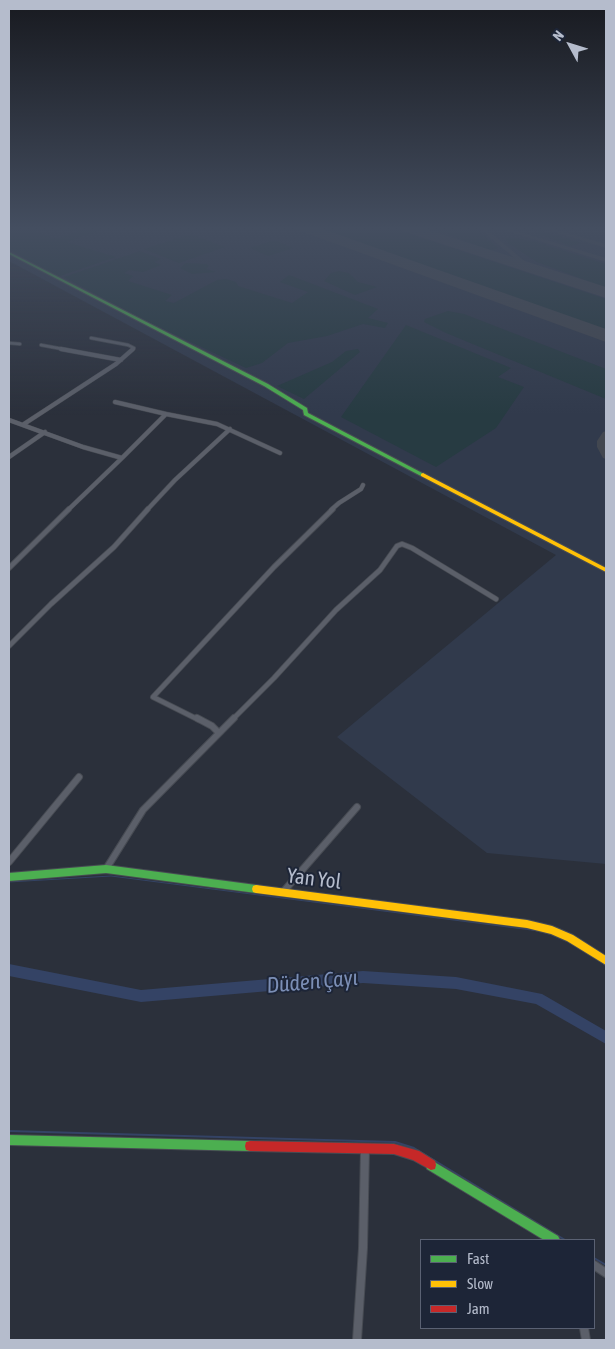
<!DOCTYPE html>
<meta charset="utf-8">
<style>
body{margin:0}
#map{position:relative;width:615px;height:1349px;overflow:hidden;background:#2b303b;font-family:"Asap Condensed",sans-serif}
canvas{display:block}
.frame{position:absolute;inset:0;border:10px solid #b5bccc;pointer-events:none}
.legend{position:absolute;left:420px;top:1239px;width:175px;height:90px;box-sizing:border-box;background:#1d2537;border:1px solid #5a6173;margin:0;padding:6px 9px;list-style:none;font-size:15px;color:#b5bccc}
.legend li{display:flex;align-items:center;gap:10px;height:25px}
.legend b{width:25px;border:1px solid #5a6173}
.north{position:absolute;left:545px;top:20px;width:50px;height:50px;-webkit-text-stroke:4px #1d2537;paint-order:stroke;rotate:309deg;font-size:14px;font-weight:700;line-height:20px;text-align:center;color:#b5bccc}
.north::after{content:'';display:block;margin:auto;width:18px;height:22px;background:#b5bccc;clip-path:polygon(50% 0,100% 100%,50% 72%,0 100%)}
</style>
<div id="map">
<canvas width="615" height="1349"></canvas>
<div class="frame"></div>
<ul class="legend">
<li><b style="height:6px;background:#4caf50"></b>Fast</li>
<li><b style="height:6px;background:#ffc107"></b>Slow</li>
<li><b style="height:6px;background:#c62828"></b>Jam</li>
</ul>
<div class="north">N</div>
</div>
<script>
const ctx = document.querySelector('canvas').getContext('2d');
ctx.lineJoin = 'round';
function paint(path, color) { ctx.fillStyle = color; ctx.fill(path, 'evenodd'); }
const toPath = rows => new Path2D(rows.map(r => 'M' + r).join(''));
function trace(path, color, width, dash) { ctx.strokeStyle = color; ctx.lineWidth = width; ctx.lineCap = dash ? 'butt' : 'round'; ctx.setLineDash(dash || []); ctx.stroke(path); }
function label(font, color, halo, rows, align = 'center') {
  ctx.font = font + ' "Asap Condensed",sans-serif'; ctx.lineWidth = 4; ctx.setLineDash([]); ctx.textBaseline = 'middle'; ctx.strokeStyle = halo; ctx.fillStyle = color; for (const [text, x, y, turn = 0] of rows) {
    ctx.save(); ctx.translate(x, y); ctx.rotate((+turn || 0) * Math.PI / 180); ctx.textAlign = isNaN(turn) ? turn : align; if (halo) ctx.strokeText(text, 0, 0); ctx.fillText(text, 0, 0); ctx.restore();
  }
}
paint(toPath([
 [9,227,606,227,606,864,487,853,337,737,556,555,9,261]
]), '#313a4c');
paint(toPath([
 [16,227,25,227,55,239,91,227,110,227,66,242,116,257,60,276,55,276,9,249,9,228],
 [317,227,389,227,606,299,606,330],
 [430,227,474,227,498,248,493,250,486,249],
 [540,231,563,237,581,243,571,246,536,233],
 [191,234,225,247,179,263,144,249],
 [508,237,533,241,606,264,606,288,537,262,508,243,506,239],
 [275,240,293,248,268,256,250,248],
 [140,251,161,259,154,262,161,265,143,272,129,270,124,273,133,276,128,281,172,295,165,301,174,303,217,280,226,279,236,282,238,286,292,303,308,292,280,282,289,275,378,309,368,318,388,323,385,328,363,324,327,336,288,343,262,363,246,368,142,319,64,277],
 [186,263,207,264,209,266,206,269,216,272,192,274,180,268],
 [339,271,349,273,358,282,377,287,355,295,324,281,331,273],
 [448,311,464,314,606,369,606,399,446,333,424,322,425,319],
 [406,325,511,368,498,377,524,387,496,428,436,467,341,417],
 [358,349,360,352,304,399,277,386,332,362,346,351]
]), '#273b42');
trace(toPath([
 [9,882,111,876,539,931],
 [545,933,554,935],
 [598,960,606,966]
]), '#344365', 1);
trace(toPath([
 [9,1131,395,1142,414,1148,565,1240],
 [594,1258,606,1265]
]), '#344365', 2);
paint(toPath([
 [9,964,141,990,363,971,456,977,542,994,606,1031,606,1044,536,1004,456,989,363,983,141,1002,9,976,9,964]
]), '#344365');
paint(toPath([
 [415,227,421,227,427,233,422,234,415,227],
 [478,227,484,227,523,260,539,269,539,271,535,271,519,262,478,227],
 [495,227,503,227,606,258,606,262,495,227],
 [538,227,546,227,606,244,606,248,538,227],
 [606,431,606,459,603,458,597,447,597,441,603,432,606,431]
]), '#424750');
paint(toPath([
 [295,227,317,227,606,329,606,342,298,230,295,227],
 [397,227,419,227,606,287,606,298,400,230,397,227]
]), '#424750');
const streetFar4 = toPath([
 [91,338,128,345,134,348,132,350],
 [9,343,20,344],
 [41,345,68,350]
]);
const streetFar3 = toPath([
 [61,349,121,360],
 [115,402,166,414],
 [9,420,83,447,122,458,166,414,217,424,280,453],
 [24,424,116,364,133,349],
 [9,457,45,432],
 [68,510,122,458],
 [147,510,175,480,230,429],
 [331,510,339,503,361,489,363,485]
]);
const streetFar2 = toPath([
 [9,568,69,509],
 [9,646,51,604,114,547,148,509],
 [199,720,153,697,274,567,333,509],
 [232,720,274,678,336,610,380,570,397,546,402,544,412,548,496,599]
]);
const streetFar1 = toPath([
 [197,718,212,726,219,733],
 [9,862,79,777],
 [106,869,143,810,234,718],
 [283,892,357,807]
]);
const street = toPath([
 [594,1265,606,1273],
 [584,1328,586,1340],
 [357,1340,363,1248,365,1149]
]);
const fast = toPath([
 [9,252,268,384,307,408,308,413,426,475,425,476,421,476,304,415,303,410,264,386,9,254,9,252],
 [106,865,256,885,259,886,260,889,259,892,256,893,106,873,9,881,9,873,106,865],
 [9,1135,250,1141,254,1142,255,1146,254,1150,250,1151,9,1145,9,1135],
 [431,1160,558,1236,560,1240,544,1240,427,1169,426,1165,427,1161,431,1160]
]);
const slow = toPath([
 [423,473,606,568,606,572,421,476,421,474,423,473],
 [256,885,527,920,552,926,573,935,606,956,606,965,567,941,551,934,527,928,256,893,253,892,252,889,253,886,256,885]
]);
const jam = toPath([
 [250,1141,394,1144,419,1151,435,1161,436,1165,435,1169,431,1170,413,1160,394,1154,250,1151,246,1150,245,1146,246,1142,250,1141]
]);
trace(streetFar4, '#474b53', 4);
trace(streetFar3, '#474b53', 5);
trace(streetFar2, '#474b53', 6);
trace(streetFar1, '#474b53', 8);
trace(street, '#474b53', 10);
trace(fast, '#474b53', 2);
trace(slow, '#474b53', 2);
trace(jam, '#474b53', 2);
trace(streetFar4, '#5b5f69', 2.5);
trace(streetFar3, '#5b5f69', 4);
trace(streetFar2, '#5b5f69', 4.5);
trace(streetFar1, '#5b5f69', 6);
trace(street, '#5b5f69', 8);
paint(fast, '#4caf50');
paint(slow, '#ffc107');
paint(jam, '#c62828');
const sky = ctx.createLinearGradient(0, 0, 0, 415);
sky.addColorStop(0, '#181a20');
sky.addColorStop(0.55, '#444e60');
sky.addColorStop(1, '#444e6000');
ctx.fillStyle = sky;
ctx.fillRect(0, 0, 615, 415);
label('21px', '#b5bccc', '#1d2537', [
 ["Yan Yol",314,879,7]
]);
label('italic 22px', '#7b8eb5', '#1d2537', [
 ["Düden Çayı",312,982,-5]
]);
</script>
